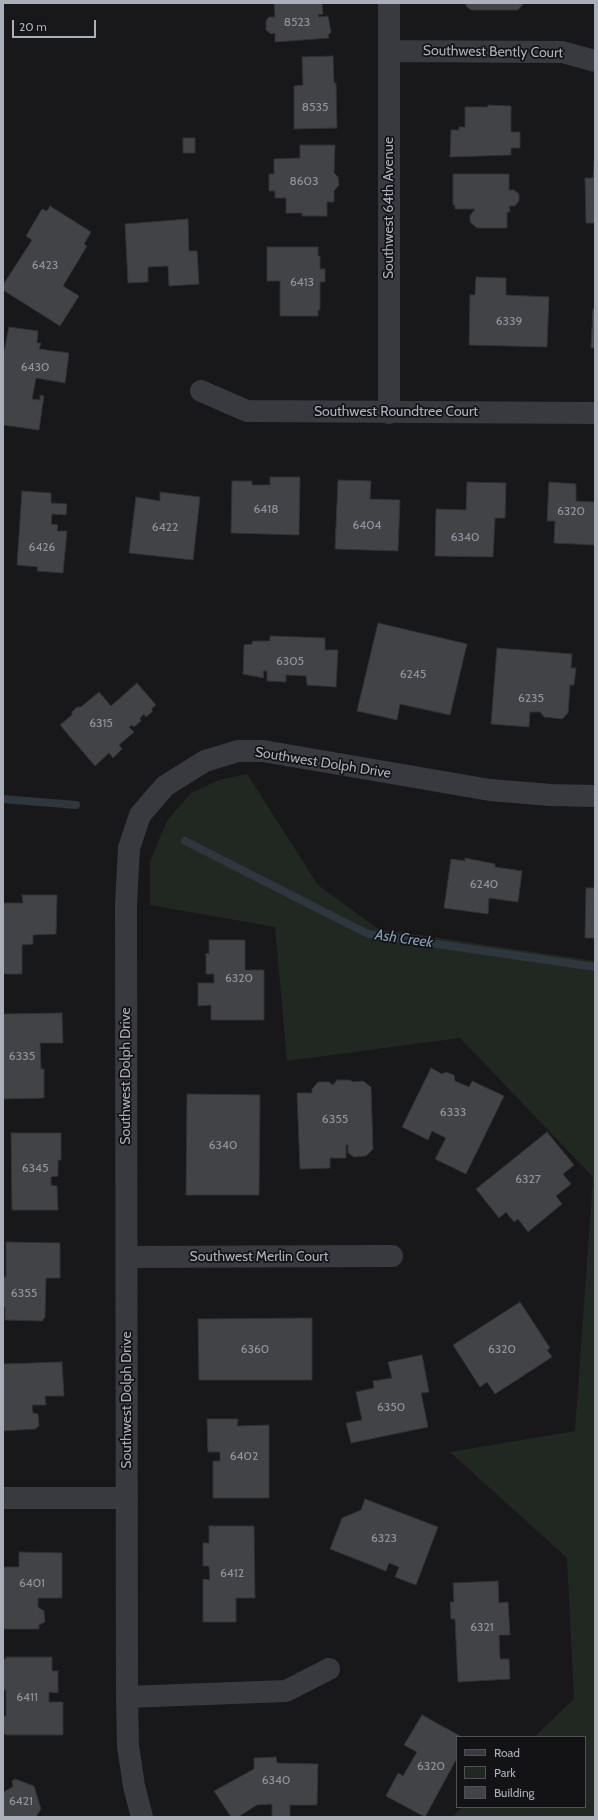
<!DOCTYPE html>
<style>
body{margin:0}
#map{position:relative;width:598px;height:1820px;overflow:hidden;background:#18181a;font-family:Cabin,sans-serif}
canvas{display:block}
.frame{position:absolute;inset:0;border:4px solid #abafba;pointer-events:none}
.legend{position:absolute;left:456px;top:1736px;width:130px;height:72px;box-sizing:border-box;background:#131315;border:1px solid #505157;margin:0;padding:5px 7px;list-style:none;font-size:12px;color:#abafba}
.legend li{display:flex;align-items:center;gap:8px;height:20px}
.legend b{width:20px;border:1px solid #505157}
.scale{position:absolute;left:12px;top:20px;width:84px;height:18px;box-sizing:border-box;border:2px solid #abafba;border-top:0;padding-left:5px;font-size:12px;line-height:14px;white-space:nowrap;color:#abafba;-webkit-text-stroke:3px #131315;paint-order:stroke}
</style>
<div id="map">
<canvas width="598" height="1820"></canvas>
<div class="frame"></div>
<ul class="legend">
<li><b style="height:5px;background:#393a3f"></b>Road</li>
<li><b style="height:11px;background:#202821"></b>Park</li>
<li><b style="height:11px;background:#424347"></b>Building</li>
</ul>
<div class="scale">20 m</div>
</div>
<script>
const ctx = document.querySelector('canvas').getContext('2d');
ctx.lineJoin = 'round';
function paint(path, color) { ctx.fillStyle = color; ctx.fill(path, 'evenodd'); }
const toPath = rows => new Path2D(rows.map(r => 'M' + r).join(''));
function trace(path, color, width, dash) { ctx.strokeStyle = color; ctx.lineWidth = width; ctx.lineCap = dash ? 'butt' : 'round'; ctx.setLineDash(dash || []); ctx.stroke(path); }
function label(font, color, halo, rows, align = 'center') {
  ctx.font = font + ' Cabin,sans-serif'; ctx.lineWidth = 3.5; ctx.setLineDash([]); ctx.textBaseline = 'middle'; ctx.strokeStyle = halo; ctx.fillStyle = color; for (const [text, x, y, turn = 0] of rows) {
    ctx.save(); ctx.translate(x, y); ctx.rotate((+turn || 0) * Math.PI / 180); ctx.textAlign = isNaN(turn) ? turn : align; if (halo) ctx.strokeText(text, 0, 0); ctx.fillText(text, 0, 0); ctx.restore();
  }
}
paint(toPath([
 [247,774,318,885,378,929,595,961,595,1817,452,1817,462,1807,585,1807,585,1737,534,1737,574,1699,567,1558,450,1452,575,1431,593,1177,460,1038,287,1061,275,927,150,905,150,861,167,821,191,793,219,780]
]), '#202821');
trace(toPath([
 [3,799,76,805],
 [185,841,368,934,595,967]
]), '#2e373e', 8);
const building = toPath([
 [274,3,322,3,323,14,318,15,319,17,328,16,331,32,328,35,329,38,275,42,275,33,271,34,266,30,266,21,269,17,275,17,274,3],
 [466,3,524,3,518,10,471,10,466,6,466,3],
 [333,56,334,83,336,83,337,128,294,129,294,86,303,85,302,57,333,56],
 [488,105,511,106,511,132,520,132,520,148,511,148,511,155,450,157,451,130,459,130,459,127,465,127,465,107,488,107,488,105],
 [183,138,195,138,195,153,183,153,183,138],
 [300,145,335,145,334,173,338,177,339,185,334,191,334,202,327,202,327,216,302,216,302,213,286,213,286,198,275,198,275,191,269,191,269,174,274,174,274,159,300,158,300,145],
 [594,162,595,162,595,223,586,223,585,178,593,178,594,162],
 [453,174,509,174,509,190,514,190,519,194,519,201,515,206,509,206,510,212,507,212,507,228,477,228,470,222,470,216,475,209,455,209,455,205,453,205,453,174],
 [50,206,91,232,84,244,87,246,63,286,79,296,60,326,3,290,3,285,32,240,26,236,42,209,47,211,50,206],
 [188,219,189,251,197,251,199,284,169,286,168,266,148,267,148,282,128,283,125,224,188,219],
 [267,247,318,247,318,256,320,256,320,269,325,269,325,282,320,282,320,310,318,310,318,316,280,316,280,281,267,281,267,247],
 [476,277,506,278,506,295,549,297,547,347,469,345,470,295,475,295,476,277],
 [593,309,595,309,595,348,591,348,593,309],
 [9,327,38,331,37,343,41,343,39,349,69,353,65,383,36,378,32,399,40,400,40,395,44,396,39,430,3,425,3,356,9,327],
 [270,477,300,477,299,535,231,533,232,481,252,481,252,485,270,485,270,477],
 [338,480,371,481,370,499,400,500,398,551,335,549,338,480],
 [467,482,506,483,505,518,495,518,493,557,435,556,436,509,466,510,467,482],
 [549,482,576,484,576,501,595,502,595,545,554,543,555,521,547,521,549,482],
 [22,491,51,493,51,503,67,504,66,515,52,514,51,524,58,525,57,531,67,531,63,573,37,571,38,567,17,565,22,491],
 [160,492,200,497,193,560,129,553,136,497,160,501,160,492],
 [378,623,467,644,450,715,400,704,397,720,357,711,378,623],
 [270,636,325,638,325,650,338,650,336,687,307,685,306,676,286,675,286,682,267,681,267,671,263,671,264,678,243,674,244,645,252,644,253,641,270,641,270,636],
 [497,648,572,654,571,668,576,668,574,685,570,685,568,713,562,719,544,717,540,712,530,712,529,727,491,724,497,648],
 [137,683,156,705,151,709,153,711,146,717,144,714,140,718,141,721,134,727,132,725,129,727,134,732,119,745,122,749,113,758,109,753,95,766,60,725,72,715,72,712,77,707,81,707,99,692,111,706,137,683],
 [465,858,495,864,495,867,522,871,518,902,489,898,488,914,444,908,451,859,465,861,465,858],
 [586,888,595,888,595,938,585,938,586,888],
 [22,895,57,895,56,934,33,935,33,944,22,945,22,974,3,974,3,903,23,903,22,895],
 [209,940,245,940,245,970,264,970,264,1020,211,1020,211,1005,198,1006,198,983,214,983,214,974,206,974,206,953,209,954,209,940],
 [62,1013,63,1043,40,1043,41,1069,44,1069,44,1098,3,1099,3,1014,62,1013],
 [431,1068,442,1074,446,1072,454,1075,455,1081,469,1087,472,1081,504,1096,466,1174,435,1159,446,1138,432,1131,428,1140,402,1127,431,1068],
 [337,1080,350,1080,353,1082,363,1081,371,1087,373,1149,366,1156,354,1157,348,1153,348,1145,346,1145,346,1158,330,1158,330,1168,300,1169,297,1093,312,1093,312,1089,318,1082,329,1082,333,1085,337,1080],
 [187,1094,260,1095,259,1195,186,1195,187,1094],
 [547,1132,574,1165,563,1174,571,1184,556,1196,562,1204,528,1232,518,1219,514,1222,506,1212,499,1218,476,1189,547,1132],
 [11,1133,61,1133,61,1160,58,1160,58,1176,51,1177,51,1185,57,1186,58,1210,12,1210,11,1133],
 [6,1242,60,1243,60,1278,46,1278,45,1317,42,1321,5,1320,5,1307,3,1308,3,1277,6,1277,6,1242],
 [520,1302,550,1348,547,1350,552,1357,495,1394,487,1382,480,1387,453,1345,520,1302],
 [312,1318,312,1380,199,1380,198,1319,312,1318],
 [422,1355,429,1392,421,1393,428,1427,351,1443,346,1423,362,1420,356,1392,374,1388,373,1381,392,1378,388,1362,422,1355],
 [62,1362,64,1396,45,1396,46,1405,32,1405,33,1413,38,1414,39,1426,35,1429,3,1431,3,1364,62,1362],
 [207,1419,238,1419,237,1426,269,1425,269,1498,213,1498,213,1461,220,1461,220,1452,208,1452,207,1419],
 [365,1499,438,1527,416,1585,395,1577,399,1567,389,1563,386,1571,330,1549,342,1518,361,1510,365,1499],
 [209,1526,254,1526,255,1598,236,1598,236,1622,203,1622,203,1579,210,1580,209,1566,203,1566,203,1543,209,1543,209,1526],
 [19,1552,62,1553,62,1598,38,1598,38,1607,44,1611,45,1622,39,1625,39,1629,3,1629,3,1567,19,1567,19,1552],
 [498,1581,499,1603,508,1602,510,1635,499,1635,500,1659,509,1659,510,1679,458,1682,455,1619,451,1619,450,1602,454,1602,453,1583,498,1581],
 [6,1657,52,1657,52,1671,58,1671,58,1693,49,1692,49,1702,63,1702,63,1735,6,1735,6,1734,3,1734,3,1716,6,1716,6,1690,3,1690,3,1659,6,1659,6,1657],
 [422,1715,462,1737,457,1737,457,1758,425,1817,386,1796,398,1773,403,1776,417,1752,404,1745,422,1715],
 [276,1757,277,1763,318,1764,317,1805,290,1805,290,1817,272,1817,272,1804,257,1805,238,1817,231,1817,214,1791,254,1769,254,1758,276,1757],
 [15,1779,34,1786,41,1809,36,1817,3,1817,3,1792,13,1787,12,1781,15,1779]
]);
paint(building, '#424347');
trace(building, '#323236', 1);
trace(toPath([
 [389,51,562,52,595,61],
 [201,391,247,411,595,413],
 [389,413,389,3],
 [127,1257,392,1256],
 [3,1498,127,1498],
 [127,1697,286,1691,329,1669],
 [142,1817,134,1786,128,1746,127,1697,126,905,129,848,140,815,165,786,205,761,238,751,263,751,490,790,551,795,595,796]
]), '#393a3f', 22);
label('12px', '#91949d', null, [
 ["8523",297,22],
 ["8535",315,107],
 ["8603",304,181],
 ["6423",45,265],
 ["6413",302,282],
 ["6339",509,321],
 ["6430",35,367],
 ["6418",266,509],
 ["6320",571,511],
 ["6404",367,525],
 ["6422",165,527],
 ["6340",465,537],
 ["6426",42,547],
 ["6305",290,661],
 ["6245",413,674],
 ["6235",531,698],
 ["6315",101,723],
 ["6240",484,884],
 ["6320",239,978],
 ["6335",22,1056],
 ["6333",453,1112],
 ["6355",335,1119],
 ["6340",223,1145],
 ["6345",35,1168],
 ["6327",528,1179],
 ["6355",24,1293],
 ["6360",255,1349],
 ["6320",502,1349],
 ["6350",391,1407],
 ["6402",244,1456],
 ["6323",384,1538],
 ["6412",232,1573],
 ["6401",32,1583],
 ["6321",482,1627],
 ["6411",27,1697],
 ["6320",431,1766],
 ["6340",276,1780],
 ["6421",21,1801]
]);
label('14px', '#abafba', '#131315', [
 ["Southwest Bently Court",493,52,1],
 ["Southwest 64th Avenue",389,208,-90],
 ["Southwest Roundtree Court",396,412],
 ["Southwest Dolph Drive",323,763,9],
 ["Southwest Dolph Drive",126,1076,-90],
 ["Southwest Merlin Court",259,1257],
 ["Southwest Dolph Drive",127,1400,-90]
]);
label('italic 15px', '#839cb3', '#131315', [
 ["Ash Creek",404,939,8]
]);
</script>
